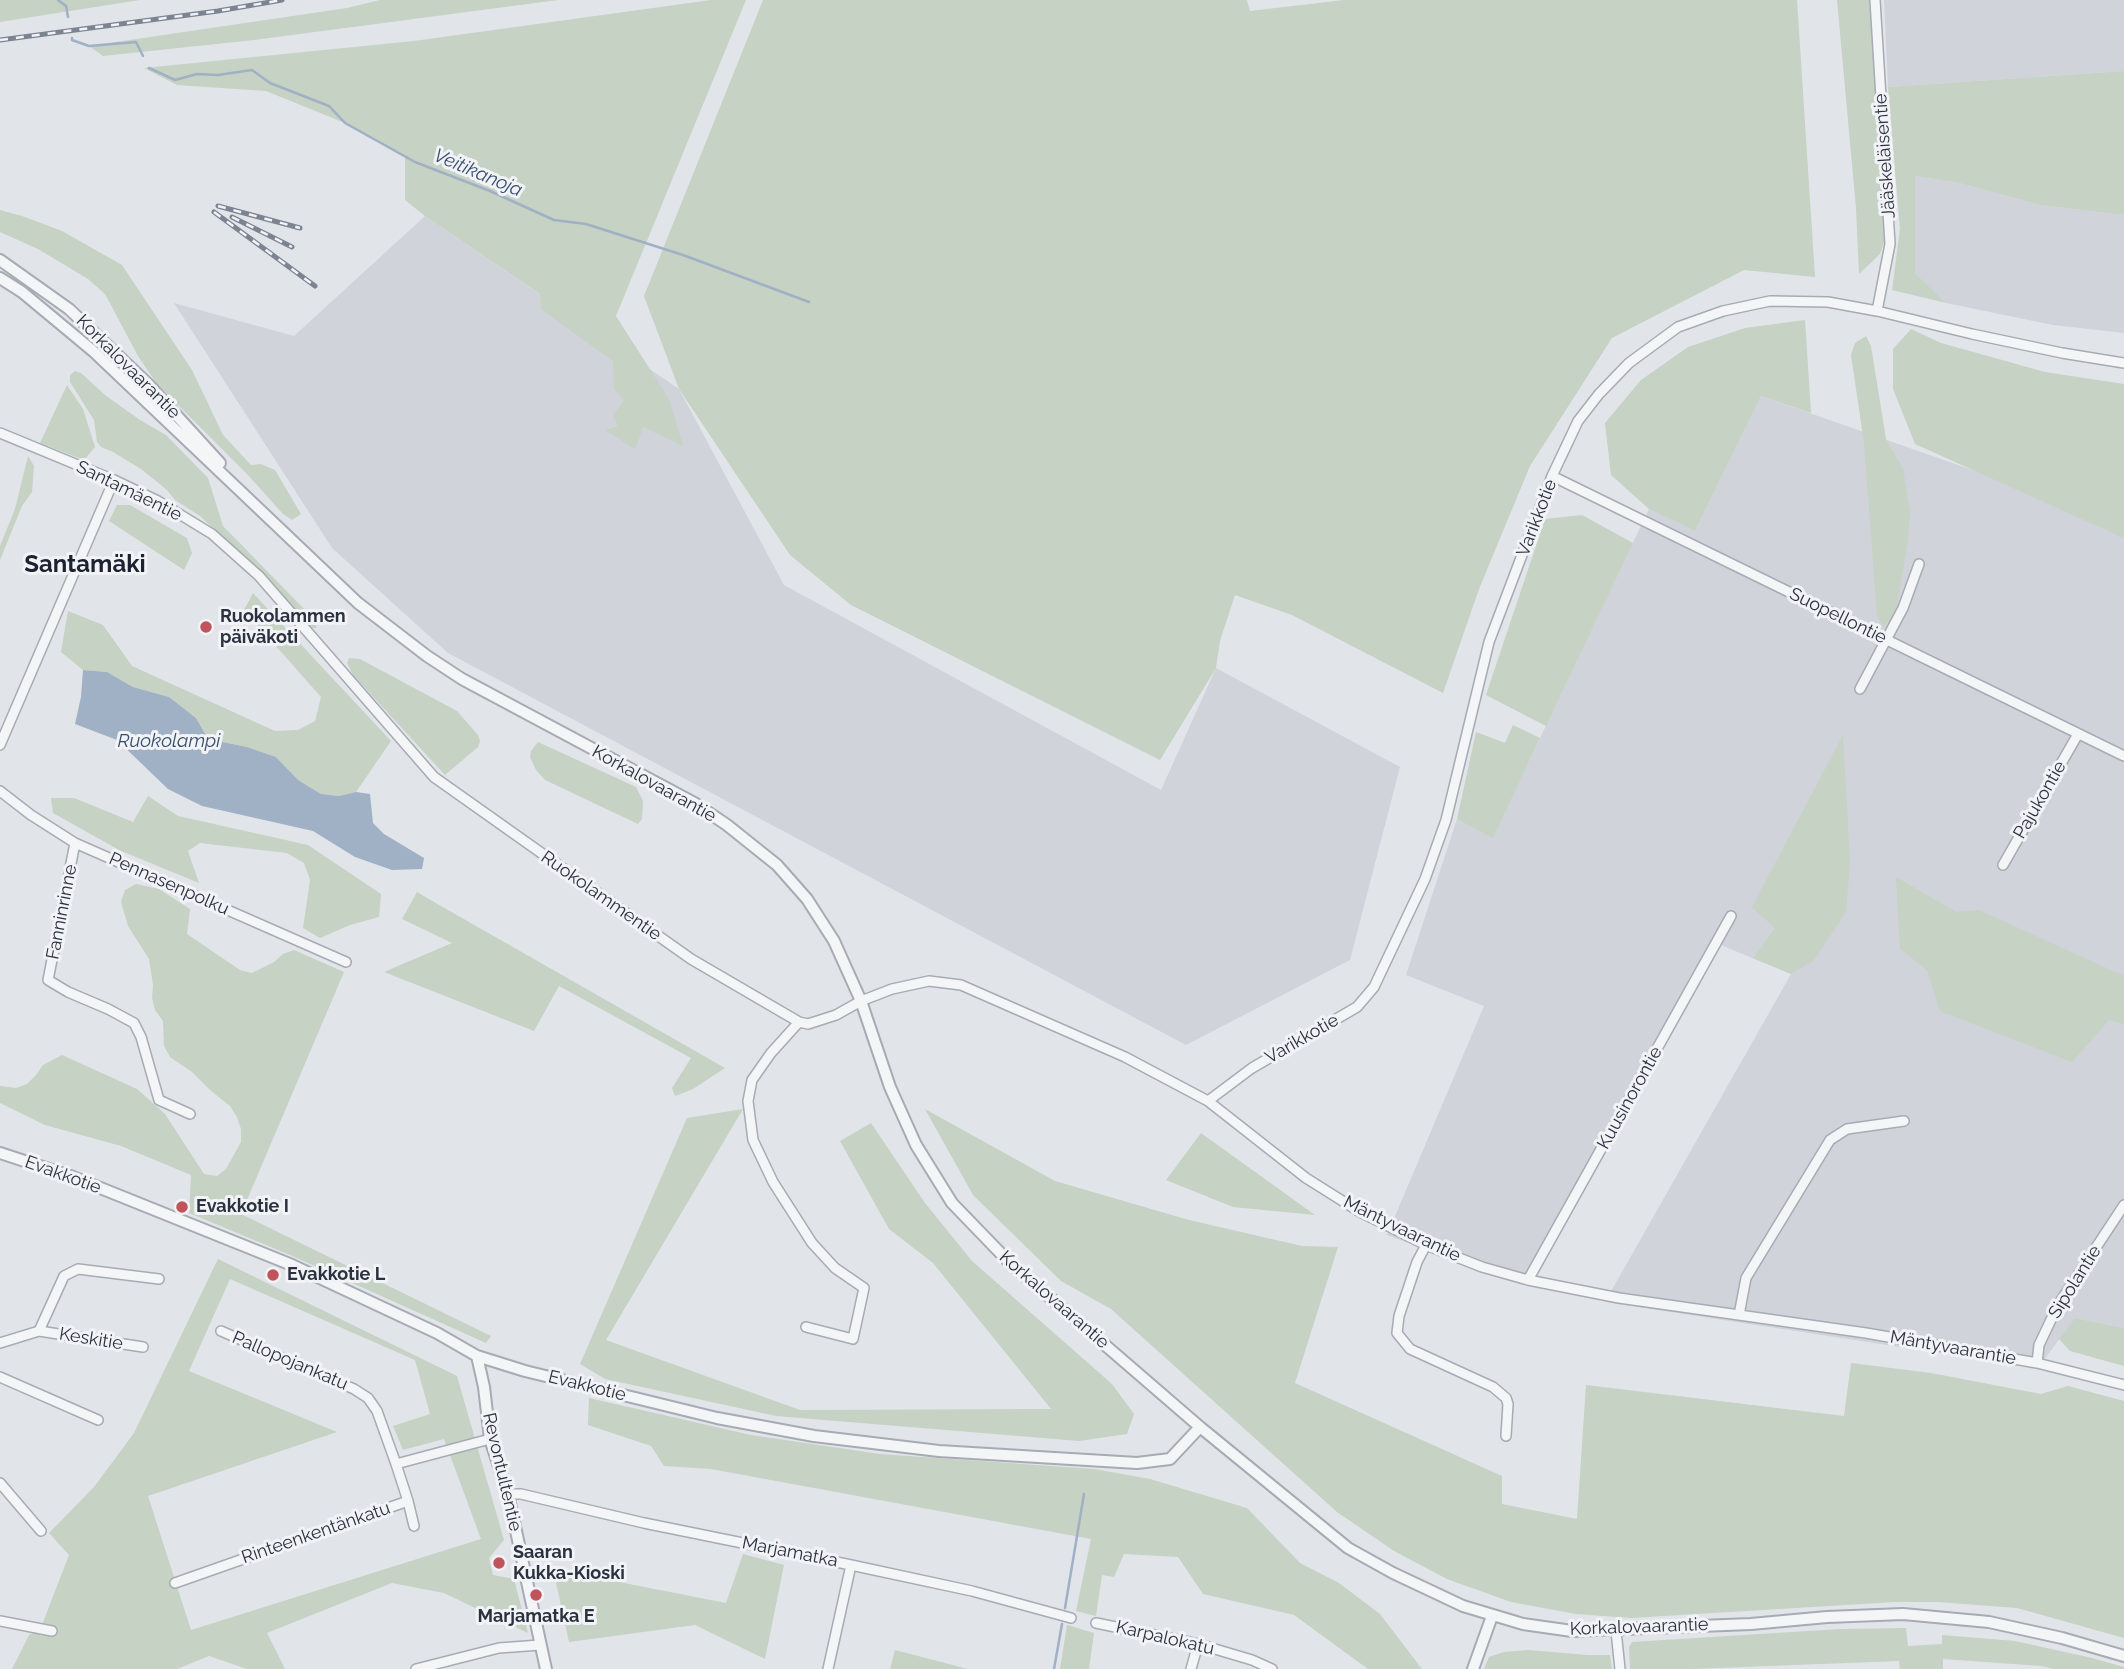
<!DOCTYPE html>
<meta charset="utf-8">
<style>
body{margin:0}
canvas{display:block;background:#e1e4e9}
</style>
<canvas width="2124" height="1669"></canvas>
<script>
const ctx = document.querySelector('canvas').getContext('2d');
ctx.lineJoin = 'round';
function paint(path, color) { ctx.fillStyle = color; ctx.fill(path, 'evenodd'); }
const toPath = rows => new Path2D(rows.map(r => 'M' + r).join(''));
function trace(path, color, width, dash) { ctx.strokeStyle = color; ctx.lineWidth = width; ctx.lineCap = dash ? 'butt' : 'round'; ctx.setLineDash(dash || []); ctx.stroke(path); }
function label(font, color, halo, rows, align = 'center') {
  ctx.font = font + ' Raleway,sans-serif'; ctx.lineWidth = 6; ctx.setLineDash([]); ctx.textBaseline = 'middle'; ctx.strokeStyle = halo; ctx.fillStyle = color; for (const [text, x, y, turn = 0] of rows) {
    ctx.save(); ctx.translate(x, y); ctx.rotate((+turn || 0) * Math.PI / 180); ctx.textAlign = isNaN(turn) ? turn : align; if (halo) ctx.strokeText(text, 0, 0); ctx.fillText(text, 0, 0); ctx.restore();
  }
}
paint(toPath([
 [1884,0,2124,0,2124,71,1888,87],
 [1915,176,1959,183,2040,205,2124,215,2124,333,2053,325,1946,303,1915,273],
 [425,216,679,389,784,585,1161,790,1216,668,1400,767,1350,960,1186,1045,448,653,332,548,174,303,294,336],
 [1761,396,2124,523,2124,1328,2075,1318,2038,1368,1605,1302,1791,974,1716,943,1522,1285,1387,1235,1484,1006,1406,975,1457,819,1493,837,1649,509,1695,531]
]), '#d0d3da');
paint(toPath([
 [0,0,140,0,0,22],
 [380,0,558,0,254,40,103,56,89,46,347,8],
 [711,0,746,0,616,316,669,399,683,446,643,427,635,449,605,430,618,426,613,416,624,400,614,389,613,361,541,309,540,294,425,216,405,200,405,157,345,123,266,91,177,85,144,68,414,41],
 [763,0,1247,0,1250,11,1344,0,1797,0,1815,277,1744,270,1612,338,1530,466,1479,589,1443,693,1292,615,1235,595,1220,641,1216,668,1160,760,851,605,790,555,679,389,644,296],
 [1837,0,1869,0,1888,230,1880,254,1859,274,1856,208],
 [2124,71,2124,215,2040,205,1959,183,1915,176,1915,273,1946,303,1892,290,1900,229,1888,87],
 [0,210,22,216,62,231,122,265,192,370,223,435,251,465,261,464,275,470,301,514,292,520,283,514,248,475,157,384,138,356,105,294,88,279,38,249,0,232],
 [1805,320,1811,413,1761,396,1695,531,1649,509,1611,475,1605,423,1641,380,1688,347,1745,328],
 [1911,329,1941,343,2045,372,2124,384,2124,538,1915,444,1893,389,1893,349],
 [1866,336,1871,346,1886,439,1903,469,1910,511,1908,541,1897,605,1893,618,1883,626,1877,615,1864,443,1851,355,1855,343],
 [75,371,81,373,105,395,140,420,166,435,208,478,223,526,312,617,317,628,312,628,246,558,200,516,175,500,167,490,141,469,113,452,101,447,97,442,94,420,70,382,70,375],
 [67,385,83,409,95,447,84,460,40,443],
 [28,456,34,466,32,492,22,506,0,560,0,546,15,509],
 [117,505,130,505,187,538,192,553,184,570,109,521],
 [1582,515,1633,543,1546,726,1486,695,1545,519],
 [253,593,391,741,356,792,339,796,321,794,298,780,276,757,247,747,208,739,196,718,169,697,133,687,107,672,83,670,61,652,68,611,103,625,132,666,275,731,298,730,315,721,321,697,244,610],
 [349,658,360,659,457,711,478,735,480,741,478,747,445,775,353,675,347,663],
 [1513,725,1540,738,1493,838,1457,819,1476,732,1505,743],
 [1843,735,1850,861,1846,912,1813,961,1791,974,1753,958,1775,928,1752,907],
 [538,742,636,787,643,801,642,819,638,824,545,780,536,770,530,757,531,751],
 [148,796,178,816,308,845,381,894,379,917,350,925,320,938,303,928,310,880,304,863,287,853,200,843,188,851,199,883,119,850,53,813,51,798,74,798,133,822],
 [1896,877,1956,912,1979,910,2124,976,2124,1024,2109,1020,2072,1062,1940,1011,1927,970,1900,949],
 [136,884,159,889,190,909,187,934,240,970,252,973,274,962,283,954,294,950,344,972,241,1214,491,1336,486,1343,290,1255,189,1213,191,1175,121,1146,45,1125,0,1103,0,1086,16,1088,27,1084,36,1075,43,1065,62,1055,137,1089,165,1114,204,1174,217,1176,226,1169,241,1142,241,1129,237,1117,230,1106,210,1090,192,1072,170,1057,164,1046,163,1021,155,1010,152,998,153,985,149,959,128,926,121,902,125,890],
 [417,892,434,902,725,1068,693,1089,675,1096,672,1088,691,1058,559,986,534,1031,384,972,452,943,402,919],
 [743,1109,606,1340,800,1410,1051,1409,933,1263,889,1229,840,1141,871,1123,925,1203,972,1261,1112,1384,1134,1414,1127,1434,1079,1441,776,1416,605,1379,580,1364,687,1118],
 [925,1109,1055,1181,1189,1220,1302,1246,1338,1247,1295,1383,1502,1476,1502,1504,1577,1519,1586,1385,1844,1416,1851,1363,1931,1373,2041,1394,2068,1386,2124,1401,2124,1638,2017,1608,1938,1602,1895,1602,1631,1618,1576,1614,1511,1602,1447,1579,1394,1551,1337,1512,1111,1309,1061,1281,973,1195],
 [1201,1133,1315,1215,1233,1207,1166,1180],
 [218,1259,457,1376,504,1540,489,1558,493,1575,514,1579,528,1633,444,1593,392,1583,267,1633,285,1669,247,1669,209,1656,177,1669,12,1669,29,1635,40,1630,69,1555,49,1533,94,1487,134,1433],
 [230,1279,415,1360,430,1414,393,1426,403,1450,444,1439,481,1539,191,1630,148,1496,337,1432,189,1371],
 [2075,1318,2124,1328,2124,1366,2070,1351,2059,1339],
 [589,1398,751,1435,880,1454,1094,1469,1150,1479,1247,1508,1300,1563,1339,1583,1380,1614,1422,1669,1368,1669,1294,1615,1203,1594,1178,1557,1124,1554,1114,1577,1102,1575,1096,1616,1076,1611,1091,1539,711,1469,664,1466,651,1446,588,1425],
 [743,1554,784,1565,765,1659,695,1625,569,1642,553,1569,726,1603],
 [1067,1625,1094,1633,1089,1669,1060,1669],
 [1906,1628,1908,1646,1942,1644,1942,1635,2015,1641,2092,1658,2124,1667,2124,1669,2054,1669,2041,1666,1943,1659,1943,1669,1900,1669,1899,1661,1692,1669,1630,1669,1629,1647,1632,1642,1840,1629],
 [895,1650,968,1669,890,1669],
 [1528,1650,1588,1655,1610,1655,1612,1669,1484,1669,1489,1657,1504,1652]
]), '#c6d2c3');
paint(toPath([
 [83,670,107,672,133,687,169,697,196,718,208,739,247,747,276,757,298,780,321,794,339,796,356,792,370,794,373,823,384,834,424,858,422,869,392,870,355,857,313,831,202,806,168,789,117,740,75,724,81,697]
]), '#a0b0c5');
trace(toPath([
 [58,0,66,6,68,17],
 [72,38,72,40,89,46,136,42,143,56],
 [149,68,175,80,197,74,218,75,252,70,270,83,329,106,345,123,415,162,490,191,554,220,586,224,683,255,809,302],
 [1065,1608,1084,1494],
 [1054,1669,1062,1624]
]), '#a0b0c5', 2.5);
const minor = toPath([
 [1875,0,1890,244,1877,311],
 [0,433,114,480,158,501,212,534,259,576,434,777,691,959,799,1022],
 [1552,476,2124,756],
 [1860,689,1903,608,1919,564],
 [0,745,114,480],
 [0,791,31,815,75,843,346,962],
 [75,843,48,980,68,992,108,1009,134,1023,141,1037,159,1100,190,1114],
 [2003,865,2078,734],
 [1208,1101,1252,1068,1357,1007,1374,987,1425,879,1446,820,1489,642,1552,476,1578,421,1599,394,1629,363,1678,327,1723,311,1770,301,1828,302,1877,311,1972,334,2062,353,2124,363],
 [1426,1245,1417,1262,1399,1316,1397,1333,1410,1349,1493,1387,1506,1398,1508,1404,1506,1436],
 [1528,1280,1731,916],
 [1739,1315,1746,1278,1830,1140,1847,1129,1904,1121],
 [806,1327,853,1339,864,1288,835,1268,812,1243,773,1182,753,1140,748,1101,752,1080,771,1053,799,1022,808,1024,836,1015,861,1001,892,989,929,981,961,985,1125,1057,1208,1101,1306,1178,1360,1212,1426,1245,1482,1267,1528,1280,1619,1298,1866,1333,2037,1363,2124,1385],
 [39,1331,143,1347],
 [221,1331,354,1389,368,1398,377,1411,396,1464],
 [0,1343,39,1331,64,1276,78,1269,159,1279],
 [2037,1363,2039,1345,2058,1305,2124,1205],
 [0,1377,98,1420],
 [0,1483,41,1531],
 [508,1494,521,1494,644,1523,851,1565,972,1591,1071,1618],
 [408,1501,414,1526],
 [175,1583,408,1501,396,1464,490,1439],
 [0,1621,52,1631],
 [1096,1623,1198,1644,1252,1660,1272,1669],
 [1616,1631,1620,1669],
 [416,1669,499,1648,540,1645],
 [828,1669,851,1565],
 [1191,1669,1198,1644]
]);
const tertiary = toPath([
 [0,260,69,309,148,384,220,463],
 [0,278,22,292,93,351,358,603,427,656,462,679,696,804,727,825,777,865,807,899,834,941,861,1001,890,1087,916,1145,952,1203,1010,1263,1200,1427,1348,1548,1393,1573,1463,1606,1523,1624,1572,1631,1751,1624,1827,1617,1903,1614,1989,1622,2062,1638,2124,1656],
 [0,1153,73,1177,292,1265,437,1333,477,1356,525,1371,717,1418,814,1436,939,1451,1137,1463,1170,1459,1200,1427],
 [477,1356,484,1387,490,1439,508,1494,546,1669],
 [1473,1669,1492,1616]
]);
trace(minor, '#a7abb3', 12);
trace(tertiary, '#a7abb3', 14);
trace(minor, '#f4f5f7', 9);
trace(tertiary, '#f4f5f7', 10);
const rail = toPath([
 [0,40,218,11,282,0],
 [218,206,300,228],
 [214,212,315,286],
 [232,217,292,247]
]);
trace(rail, '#7c8391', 5);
trace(rail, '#f1f3f6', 2.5, [8]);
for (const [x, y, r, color] of [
 [206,627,7,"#c1535d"],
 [182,1207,7,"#c1535d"],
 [273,1275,7,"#c1535d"],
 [499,1563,7,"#c1535d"],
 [536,1595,7,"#c1535d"]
]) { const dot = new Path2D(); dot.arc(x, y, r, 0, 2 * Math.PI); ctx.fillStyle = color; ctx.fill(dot); trace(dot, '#f1f3f6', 2.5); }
label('18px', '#2b313f', '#f1f3f6', [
 ["Jääskeläisentie",1885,156,-94],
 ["Korkalovaarantie",128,367,45],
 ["Santamäentie",129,491,26],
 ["Varikkotie",1537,518,-69],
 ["Suopellontie",1838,616,26],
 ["Korkalovaarantie",654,784,29],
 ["Pajukontie",2040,800,-60],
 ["Pennasenpolku",169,884,24],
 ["Ruokolammentie",601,896,35],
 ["Fanninrinne",62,912,-79],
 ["Varikkotie",1302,1039,-30],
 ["Kuusinorontie",1630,1098,-61],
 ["Evakkotie",63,1175,20],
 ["Mäntyvaarantie",1402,1229,26],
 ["Sipolantie",2075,1282,-58],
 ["Korkalovaarantie",1054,1300,41],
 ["Keskitie",91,1339,9],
 ["Mäntyvaarantie",1953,1348,10],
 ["Pallopojankatu",290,1361,23],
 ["Evakkotie",587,1386,14],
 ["Revontultentie",502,1472,77],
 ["Rinteenkentänkatu",316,1533,-19],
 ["Marjamatka",790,1552,11],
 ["Korkalovaarantie",1639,1627,-2],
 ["Karpalokatu",1165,1638,13]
]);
label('bold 18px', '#2b313f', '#f1f3f6', [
 ["Ruokolammen",220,617],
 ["päiväkoti",220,638],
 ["Evakkotie I",196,1207],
 ["Evakkotie L",287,1275],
 ["Saaran",513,1553],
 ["Kukka-Kioski",513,1574],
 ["Marjamatka E",536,1617,"center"]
], 'left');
label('italic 19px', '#394e6f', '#f1f3f6', [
 ["Veitikanoja",478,173,23],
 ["Ruokolampi",169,741]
]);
label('bold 24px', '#1d2230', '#f1f3f6', [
 ["Santamäki",85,565]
]);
</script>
